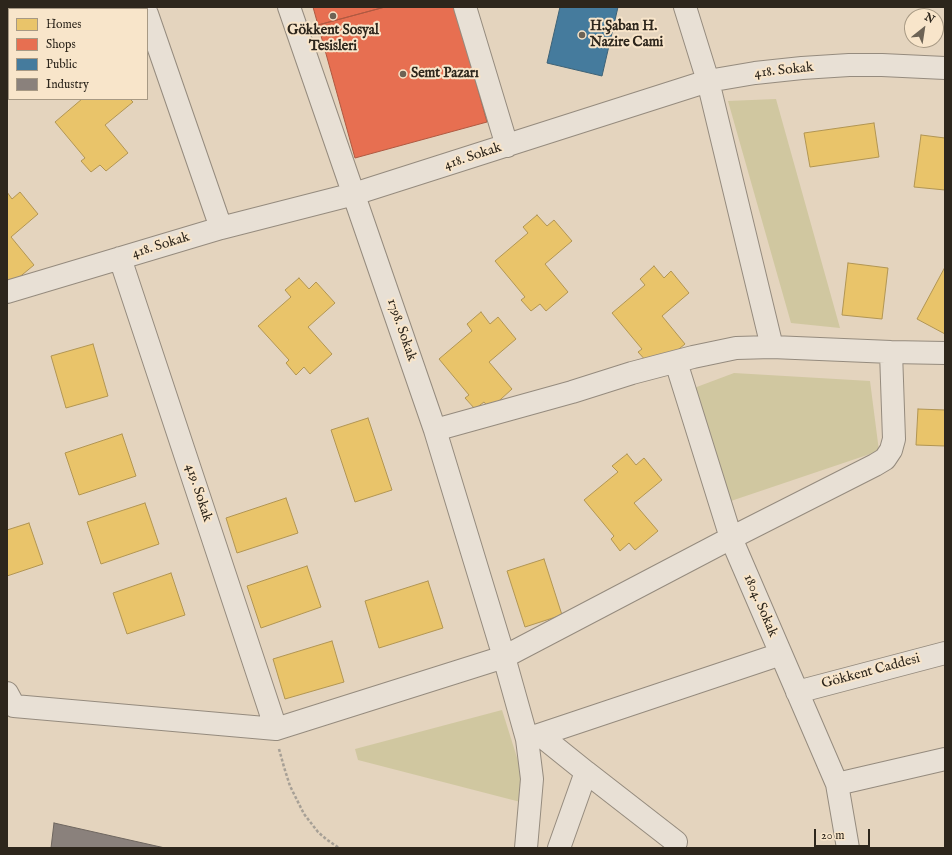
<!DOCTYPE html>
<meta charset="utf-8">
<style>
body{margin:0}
#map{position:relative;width:952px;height:855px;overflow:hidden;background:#e4d4be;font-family:"IM FELL English",serif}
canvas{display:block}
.frame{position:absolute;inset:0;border:8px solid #2d261c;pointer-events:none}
.legend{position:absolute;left:8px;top:8px;width:140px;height:92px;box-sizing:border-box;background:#f8e5ca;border:1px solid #a79984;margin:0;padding:5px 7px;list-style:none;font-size:12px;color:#2d261c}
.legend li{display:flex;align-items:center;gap:8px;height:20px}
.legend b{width:20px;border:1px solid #a79984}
.north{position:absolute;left:904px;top:8px;width:40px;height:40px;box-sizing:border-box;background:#f8e5ca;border:1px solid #a79984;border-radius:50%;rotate:30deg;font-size:11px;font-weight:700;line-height:16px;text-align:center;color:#2d261c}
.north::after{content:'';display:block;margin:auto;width:14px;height:18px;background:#6d6355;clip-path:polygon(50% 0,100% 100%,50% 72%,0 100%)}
.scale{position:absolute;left:814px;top:829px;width:56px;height:18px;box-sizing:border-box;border:2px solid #2d261c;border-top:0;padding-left:5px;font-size:12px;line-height:14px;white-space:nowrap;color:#2d261c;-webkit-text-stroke:3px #f8e5ca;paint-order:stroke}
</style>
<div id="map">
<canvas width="952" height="855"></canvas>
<div class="frame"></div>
<ul class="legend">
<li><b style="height:11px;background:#e9c46a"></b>Homes</li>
<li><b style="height:11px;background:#e76f51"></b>Shops</li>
<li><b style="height:11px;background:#457b9d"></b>Public</li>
<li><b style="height:11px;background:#8a817c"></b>Industry</li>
</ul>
<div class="north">N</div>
<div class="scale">20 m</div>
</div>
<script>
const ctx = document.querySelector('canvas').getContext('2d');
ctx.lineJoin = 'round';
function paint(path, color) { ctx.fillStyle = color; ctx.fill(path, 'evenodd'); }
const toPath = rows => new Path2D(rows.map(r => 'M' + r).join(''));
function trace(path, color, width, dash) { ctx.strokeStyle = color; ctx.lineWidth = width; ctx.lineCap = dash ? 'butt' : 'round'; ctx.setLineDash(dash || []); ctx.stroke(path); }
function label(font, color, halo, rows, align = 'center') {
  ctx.font = font + ' "IM FELL English",serif'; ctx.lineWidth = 4; ctx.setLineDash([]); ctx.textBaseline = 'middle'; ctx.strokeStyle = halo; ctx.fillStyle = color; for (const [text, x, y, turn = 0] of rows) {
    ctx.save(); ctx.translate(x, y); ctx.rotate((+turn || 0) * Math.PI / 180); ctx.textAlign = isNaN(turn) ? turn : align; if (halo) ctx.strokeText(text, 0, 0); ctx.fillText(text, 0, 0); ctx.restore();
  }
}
paint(toPath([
 [776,99,840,328,791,323,728,101],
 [734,373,870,381,879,451,728,502,694,388],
 [502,710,532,805,358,760,355,749]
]), '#d0c7a0');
const homes = toPath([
 [82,99,130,99,133,102,105,125,128,153,106,171,100,165,91,172,81,161,85,158,55,122,82,99],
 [874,123,879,157,810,167,804,133,874,123],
 [921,135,945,138,945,190,914,187,921,135],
 [7,192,12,199,20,192,38,214,11,237,34,265,11,284,7,279,7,192],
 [537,215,547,226,554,220,572,241,545,264,568,292,546,311,540,304,531,311,521,300,525,297,495,261,528,233,523,227,537,215],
 [848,263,888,268,882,319,842,315,848,263],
 [654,266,664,278,671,271,689,293,662,316,685,344,663,362,648,363,638,352,642,349,612,313,645,285,640,279,654,266],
 [945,267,945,334,917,319,945,267],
 [299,278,309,289,316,282,335,303,308,327,332,354,310,374,304,367,296,375,286,363,289,360,258,326,291,297,285,290,299,278],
 [481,312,490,324,498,317,516,339,489,362,512,389,490,409,484,402,475,409,465,398,469,395,439,359,472,331,467,324,481,312],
 [93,344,108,396,66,408,51,356,93,344],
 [918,409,945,410,945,446,916,445,918,409],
 [368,418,392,490,355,502,331,430,368,418],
 [122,434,136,476,79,495,65,453,122,434],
 [627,454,636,465,644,458,662,480,634,503,658,531,635,550,629,543,620,551,611,539,614,536,584,500,618,472,612,466,627,454],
 [286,498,298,533,237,553,226,518,286,498],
 [145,503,159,544,101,564,87,522,145,503],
 [29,523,43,564,7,576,7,530,29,523],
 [544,559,562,615,525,627,507,571,544,559],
 [307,566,321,607,261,628,247,586,307,566],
 [171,573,185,615,127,634,113,593,171,573],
 [428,581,443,628,379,648,365,601,428,581],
 [332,641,344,682,285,699,273,659,332,641]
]);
paint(homes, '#e9c46a');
trace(homes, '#b19553', 1);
const shops = toPath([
 [313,7,385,7,318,25,313,7],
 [385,7,455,7,487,122,355,158,318,25,385,7]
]);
paint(shops, '#e76f51');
trace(shops, '#af5941', 1);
const public = toPath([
 [560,7,618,7,602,76,547,63,560,7]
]);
paint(public, '#457b9d');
trace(public, '#3e6276', 1);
const industry = toPath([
 [54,823,165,848,51,848,54,823]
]);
paint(industry, '#8a817c');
trace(industry, '#6e665f', 1);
const minor = toPath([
 [289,7,435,430,504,657,527,739,781,654],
 [465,7,507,146],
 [685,7,708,81,772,347],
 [98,9,104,7],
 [147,14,221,228],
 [7,36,9,35],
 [120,258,276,729],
 [7,292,221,228,354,194,708,81,755,73,802,68,849,65,882,65,945,68],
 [676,362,731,538,837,784,848,848],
 [435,430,572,392,632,373,693,357,736,348,772,347,891,352,945,353],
 [797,692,945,653],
 [7,693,14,706,276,729,504,657,731,538,875,465,885,459,891,450,894,439,891,352],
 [540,735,586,772,559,848],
 [586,772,676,842],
 [837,784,945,759],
 [526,848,532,779,527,739]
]);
trace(minor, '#958b7e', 24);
trace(toPath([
 [279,749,284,767,290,786,304,814,318,832,326,839,339,848]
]), '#a7a096', 2.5, [3, 2]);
trace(minor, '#e8e0d5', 22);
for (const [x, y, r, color] of [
 [333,16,4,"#6d6355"],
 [582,35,4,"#6d6355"],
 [403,74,4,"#6d6355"]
]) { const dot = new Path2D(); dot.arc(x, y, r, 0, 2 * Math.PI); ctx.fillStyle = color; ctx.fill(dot); trace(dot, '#f8e5ca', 1.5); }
label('bold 14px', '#2d261c', '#f8e5ca', [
 ["H.Şaban H.",590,27],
 ["Nazire Cami",590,43],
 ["Gökkent Sosyal",333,31,"center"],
 ["Tesisleri",333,47,"center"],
 ["Semt Pazarı",411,74]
], 'left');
label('14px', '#2d261c', '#f8e5ca', [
 ["418. Sokak",784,71,-6],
 ["418. Sokak",473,157,-18],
 ["418. Sokak",161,246,-17],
 ["1798. Sokak",401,330,71],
 ["419. Sokak",198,493,72],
 ["1804. Sokak",760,606,67],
 ["Gökkent Caddesi",871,672,-15]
]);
</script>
